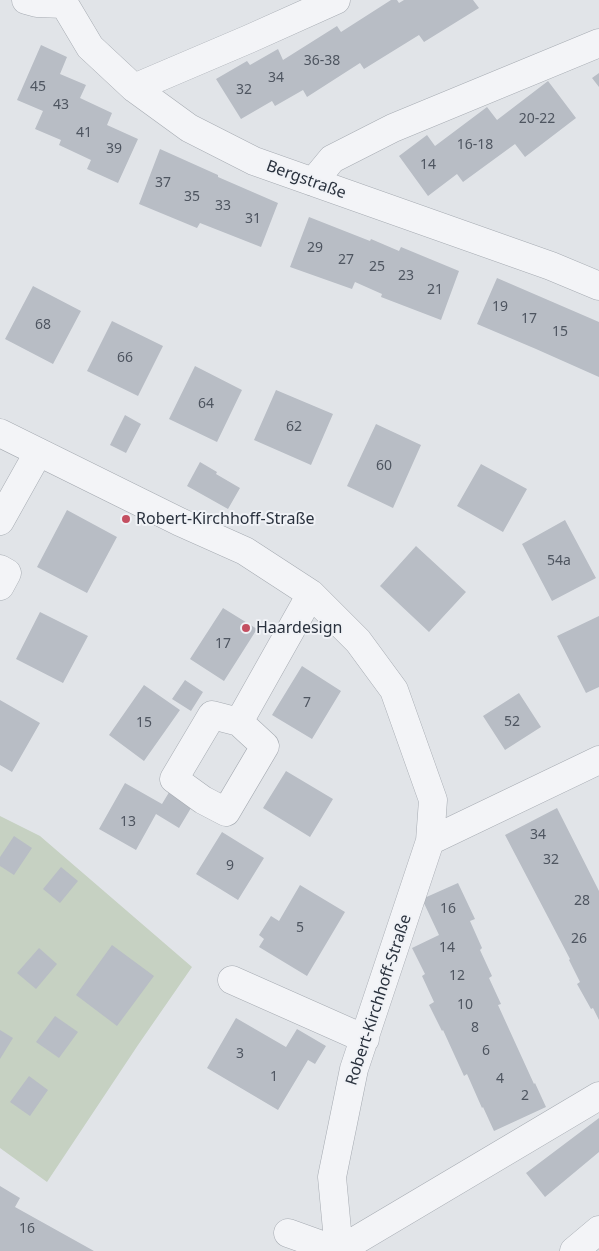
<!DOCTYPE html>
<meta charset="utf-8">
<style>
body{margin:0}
canvas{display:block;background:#e1e4e8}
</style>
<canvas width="599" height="1251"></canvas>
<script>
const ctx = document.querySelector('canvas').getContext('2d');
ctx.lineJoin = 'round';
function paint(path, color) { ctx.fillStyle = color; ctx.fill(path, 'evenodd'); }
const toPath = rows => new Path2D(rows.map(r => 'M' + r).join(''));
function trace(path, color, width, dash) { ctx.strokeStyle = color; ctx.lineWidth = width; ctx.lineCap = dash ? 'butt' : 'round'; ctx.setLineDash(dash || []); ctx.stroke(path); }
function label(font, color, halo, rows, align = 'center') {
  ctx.font = font + ' "Noto Sans",sans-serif'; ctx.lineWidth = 4; ctx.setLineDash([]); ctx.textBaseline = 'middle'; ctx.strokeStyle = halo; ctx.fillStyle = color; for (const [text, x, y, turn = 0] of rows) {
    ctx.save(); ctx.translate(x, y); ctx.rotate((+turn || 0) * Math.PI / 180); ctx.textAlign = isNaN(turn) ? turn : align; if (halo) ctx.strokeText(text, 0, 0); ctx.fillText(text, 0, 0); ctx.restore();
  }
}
paint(toPath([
 [0,816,40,836,192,967,138,1045,47,1182,0,1148]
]), '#c6d1c2');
paint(toPath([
 [391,0,397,0,399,3,404,0,473,0,479,8,424,42,419,35,364,69,360,63,307,97,303,90,275,106,272,101,241,119,216,79,247,61,250,65,278,49,283,60,337,26,341,32],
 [41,45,67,57,60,74,86,85,80,98,112,113,107,125,138,139,118,183,87,169,91,160,59,145,61,140,35,129,43,111,17,100],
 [599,73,599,87,592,78],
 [548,81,576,118,525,157,515,144,463,182,457,174,428,196,399,156,427,135,435,146,487,107,497,120],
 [160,149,218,175,218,177,278,203,261,247,200,223,197,228,139,204],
 [309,217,370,241,371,239,399,251,401,247,459,271,441,320,381,297,382,294,355,282,352,289,290,267],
 [497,278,599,322,599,377,536,349,477,324],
 [33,286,81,311,53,364,5,339],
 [112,321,163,346,138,396,87,371],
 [195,366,242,390,217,442,169,419],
 [276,390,333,414,311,465,254,440],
 [125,415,141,424,126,453,110,445],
 [376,424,421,445,393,508,347,486],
 [200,462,217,472,216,474,240,488,228,509,187,486],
 [481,464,527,489,503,532,457,506],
 [67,510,117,537,87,593,37,567],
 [565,520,596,578,552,601,522,544],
 [416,546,466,592,429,632,380,586],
 [223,608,257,629,224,681,190,659],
 [40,612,88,636,63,683,16,659],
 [599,616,599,687,586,693,557,636],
 [302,666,341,691,312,739,272,715],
 [185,680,203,692,191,711,172,699],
 [144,685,180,710,144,761,109,735],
 [519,693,541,727,505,750,483,716],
 [0,700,40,723,12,772,0,765],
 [286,771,333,799,310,837,263,808],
 [125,783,162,804,171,789,194,803,179,828,156,814,136,850,99,829],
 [557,808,599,891,599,1020,593,1008,591,1009,577,984,580,982,569,960,570,959,505,835],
 [222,832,264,858,238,900,196,874],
 [14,836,32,848,14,875,0,866,0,857],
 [61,867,78,881,60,903,43,889],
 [458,883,475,919,470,921,482,948,480,950,492,976,489,978,501,1004,498,1005,534,1084,535,1083,546,1107,494,1131,483,1107,482,1108,467,1074,464,1076,443,1030,442,1031,429,1005,434,1002,422,976,425,974,412,948,439,935,422,899],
 [300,885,345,912,307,976,259,947,264,939,259,935,271,916,279,921],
 [112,945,154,976,117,1026,76,995],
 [39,948,57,964,36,989,17,973],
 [55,1016,78,1032,59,1058,36,1042],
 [236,1018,286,1047,297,1029,326,1046,315,1064,308,1060,278,1110,207,1068],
 [0,1030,13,1038,0,1059],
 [29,1076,48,1090,30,1116,10,1102],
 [599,1118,599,1152,545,1197,526,1173],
 [0,1186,20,1198,15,1207,94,1251,0,1251]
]), '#b8bdc5');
const minor = toPath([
 [26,0,37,3,64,4],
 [62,0,90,47,134,88,189,128,254,161,551,266,599,286],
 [134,88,249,39,336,0],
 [313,182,332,159,393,128,599,43],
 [0,433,180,522,245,551,311,594,358,641,394,690,433,800,430,841,354,1069,332,1177,339,1251],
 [0,521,38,453],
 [0,569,7,573,0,586],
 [239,722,212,715,174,779,203,800,226,812,265,746,239,722,311,594],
 [430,841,599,760],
 [232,980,365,1039],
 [288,1233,338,1251,599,1096],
 [574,1251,599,1230]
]);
trace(minor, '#a6abb2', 29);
trace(minor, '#f3f4f7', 28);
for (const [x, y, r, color] of [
 [126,519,5,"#c44f61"],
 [246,628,5,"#c44f61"]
]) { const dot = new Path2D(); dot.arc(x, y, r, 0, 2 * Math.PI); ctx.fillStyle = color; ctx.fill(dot); trace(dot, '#f0f2f6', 2); }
label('14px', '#4e5560', null, [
 ["36-38",322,61],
 ["34",276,78],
 ["45",38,87],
 ["32",244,90],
 ["43",61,105],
 ["20-22",537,119],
 ["41",84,133],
 ["16-18",475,145],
 ["39",114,149],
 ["14",428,165],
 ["37",163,183],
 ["35",192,197],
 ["33",223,206],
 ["31",253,219],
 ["29",315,248],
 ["27",346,260],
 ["25",377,267],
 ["23",406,276],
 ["21",435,290],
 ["19",500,307],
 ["17",529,319],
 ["68",43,325],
 ["15",560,332],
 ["66",125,358],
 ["64",206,404],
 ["62",294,427],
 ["60",384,466],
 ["54a",559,561],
 ["17",223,644],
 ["7",307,703],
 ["52",512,722],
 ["15",144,723],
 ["13",128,822],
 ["34",538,835],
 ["32",551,860],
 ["9",230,866],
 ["28",582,901],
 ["16",448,909],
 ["5",300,928],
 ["26",579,939],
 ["14",447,948],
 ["12",457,976],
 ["10",465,1005],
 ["8",475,1028],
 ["6",486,1051],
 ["3",240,1054],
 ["1",274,1077],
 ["4",500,1079],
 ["2",525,1096],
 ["16",27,1229]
]);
label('16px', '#2a323e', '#f0f2f6', [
 ["Bergstraße",306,180,20],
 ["Robert-Kirchhoff-Straße",379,1000,-72]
]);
label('16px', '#2a323e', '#f0f2f6', [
 ["Robert-Kirchhoff-Straße",136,519],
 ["Haardesign",256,628]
], 'left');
</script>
